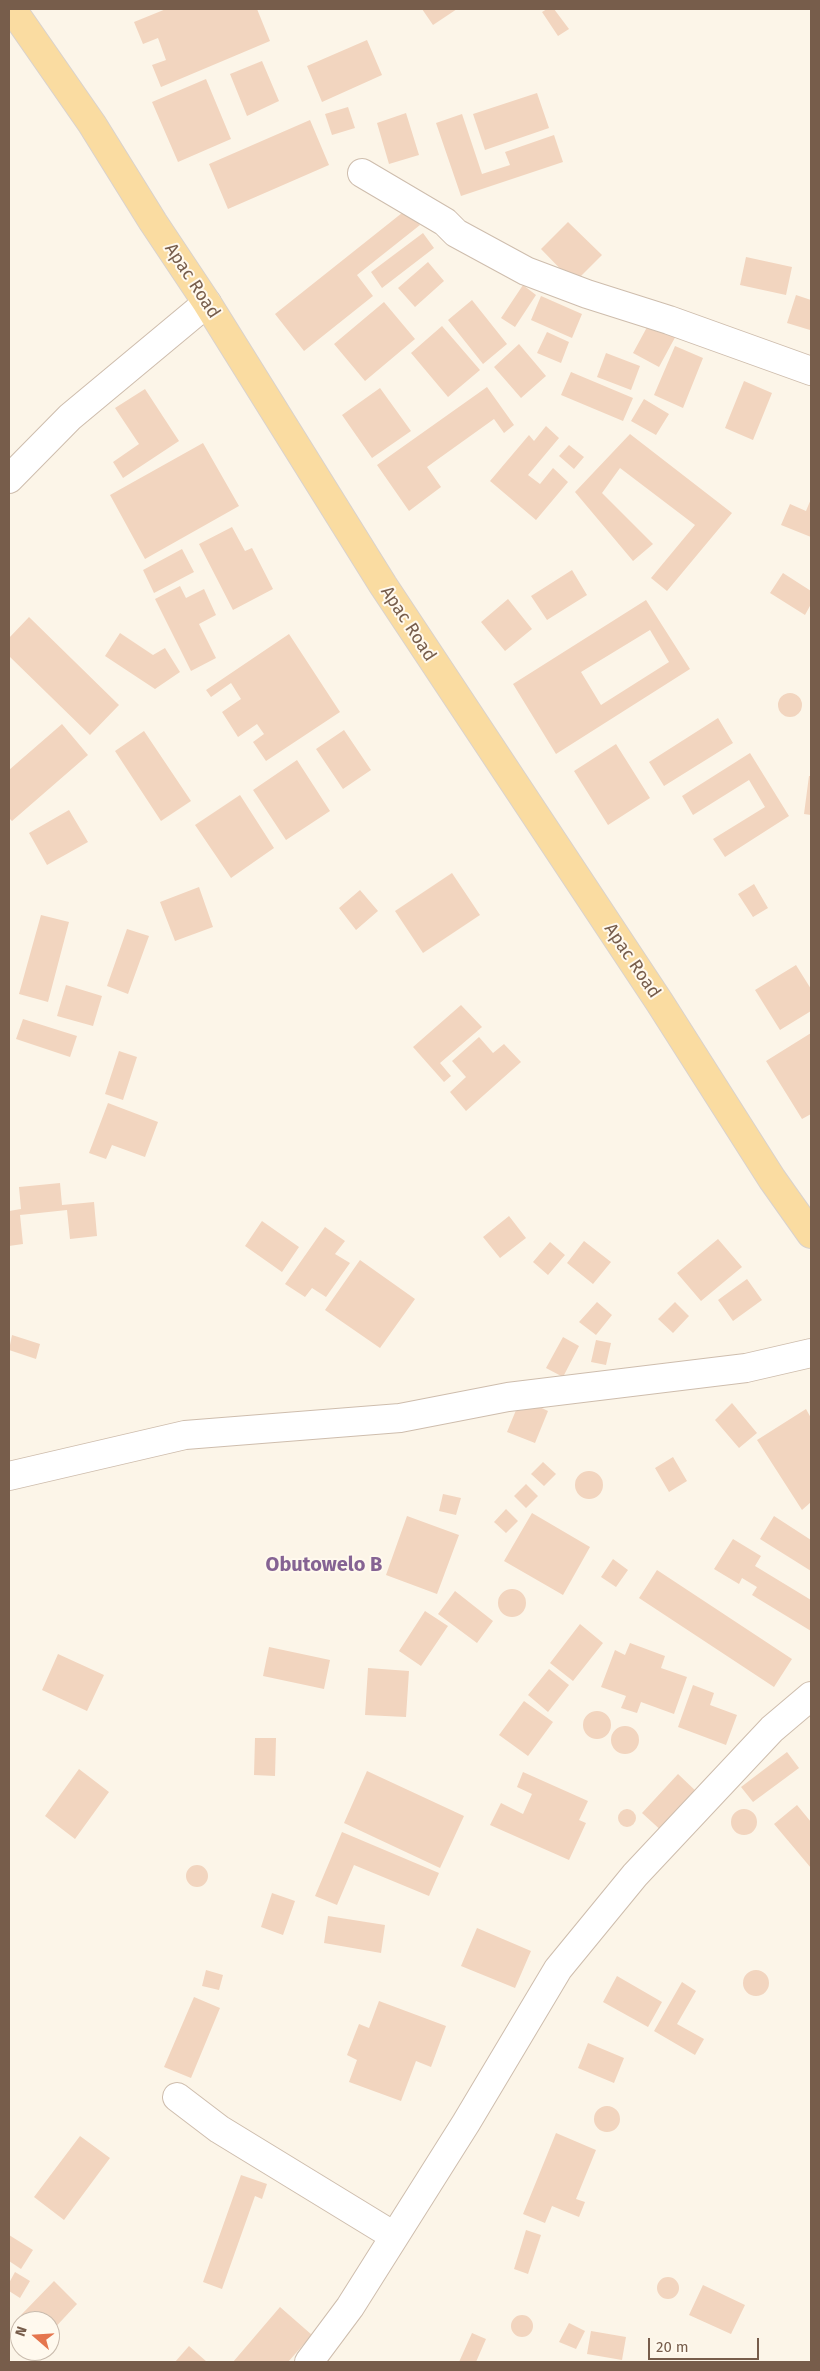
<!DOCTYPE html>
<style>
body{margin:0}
#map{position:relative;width:820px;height:2371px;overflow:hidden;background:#fcf5e8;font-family:"Fira Sans",sans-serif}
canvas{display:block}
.frame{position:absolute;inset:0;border:10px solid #775d4b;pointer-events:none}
.north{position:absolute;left:10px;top:2311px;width:50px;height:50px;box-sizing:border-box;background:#fff9ee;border:1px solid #c9bbad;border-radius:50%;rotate:289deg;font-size:14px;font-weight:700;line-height:20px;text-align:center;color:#775d4b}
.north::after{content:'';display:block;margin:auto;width:18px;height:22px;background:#e5764e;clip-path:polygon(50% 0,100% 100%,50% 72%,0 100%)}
.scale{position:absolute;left:648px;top:2338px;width:111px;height:22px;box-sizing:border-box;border:2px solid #775d4b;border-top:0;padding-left:6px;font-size:15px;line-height:18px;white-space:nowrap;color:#775d4b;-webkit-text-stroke:4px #fff9ee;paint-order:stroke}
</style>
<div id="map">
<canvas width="820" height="2371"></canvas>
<div class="frame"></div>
<div class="north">N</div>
<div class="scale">20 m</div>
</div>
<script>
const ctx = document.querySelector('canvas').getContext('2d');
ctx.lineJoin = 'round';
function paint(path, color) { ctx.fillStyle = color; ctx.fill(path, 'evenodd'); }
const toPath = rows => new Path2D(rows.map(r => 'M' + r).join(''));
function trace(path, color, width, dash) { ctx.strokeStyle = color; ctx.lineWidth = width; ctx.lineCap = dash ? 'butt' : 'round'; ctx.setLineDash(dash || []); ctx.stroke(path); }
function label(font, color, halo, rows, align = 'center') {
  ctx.font = font + ' "Fira Sans",sans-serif'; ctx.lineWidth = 4; ctx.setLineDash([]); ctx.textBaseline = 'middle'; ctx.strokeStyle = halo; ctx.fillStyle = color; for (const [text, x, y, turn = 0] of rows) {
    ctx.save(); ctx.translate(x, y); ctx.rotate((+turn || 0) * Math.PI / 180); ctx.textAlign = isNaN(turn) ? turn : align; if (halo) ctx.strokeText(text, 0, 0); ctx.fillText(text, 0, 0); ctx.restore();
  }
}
paint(toPath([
 [166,9,257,9,270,41,161,87,152,65,166,60,158,38,143,44,134,22],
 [422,9,457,9,433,25],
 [547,9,554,9,569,29,558,36,542,12],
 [367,40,382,75,322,102,307,66],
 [262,61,279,101,247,116,230,74],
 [206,79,231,139,178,162,152,102],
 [537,93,549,128,485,150,473,114],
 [348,107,355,128,332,135,325,114],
 [406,113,419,155,389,164,377,123],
 [462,114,482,174,510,165,505,152,554,135,563,162,461,196,436,123],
 [310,120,329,165,228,209,209,164],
 [407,209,420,225,357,275,373,296,304,351,275,314],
 [568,222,602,255,574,283,541,249],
 [423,233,434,248,382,288,371,272],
 [746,257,792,267,786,295,740,285],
 [428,262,444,281,415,307,398,288],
 [523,285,536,295,515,327,501,318],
 [796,295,811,300,810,330,787,323],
 [541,296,582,314,572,338,531,320],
 [472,300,507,344,483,364,448,320],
 [384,302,415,339,365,381,334,344],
 [652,318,678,332,659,367,633,353],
 [442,326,480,370,448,397,411,353],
 [547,332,569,342,561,363,537,353],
 [519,344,546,376,521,398,494,367],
 [675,346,703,358,683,408,654,395],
 [606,353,640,366,631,390,597,377],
 [571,372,633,398,623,421,561,395],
 [744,381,772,393,753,440,725,428],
 [487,387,514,425,504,433,494,419,427,467,441,487,409,511,377,465],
 [380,388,411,431,372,458,342,415],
 [145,389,179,441,123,478,113,462,139,444,115,408],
 [644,399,669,414,656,435,631,421],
 [546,426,559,438,528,475,540,484,553,468,568,482,536,520,490,481,529,435,534,441],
 [630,434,732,513,667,591,651,578,695,525,620,468,602,493,653,544,633,561,575,492],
 [203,443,239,506,145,559,110,495],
 [569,445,584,457,574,469,559,456],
 [811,499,811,537,781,525,790,504,806,511],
 [232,527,245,551,252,548,273,589,233,610,199,544],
 [182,549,194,572,154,593,143,570],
 [572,570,587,595,547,620,531,596],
 [783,573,811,591,811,604,805,615,770,593],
 [180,586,186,598,204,589,216,615,199,624,216,658,191,671,155,599],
 [508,599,532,629,505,651,481,622],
 [646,600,690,669,556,754,513,684],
 [650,630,669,662,601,705,581,672],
 [29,617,119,705,90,735,9,656,9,638],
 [120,633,153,655,165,648,180,672,155,689,105,656],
 [289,634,340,712,266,761,253,742,264,734,257,724,238,737,222,712,241,699,231,683,211,697,206,690],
 '778 705a12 12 0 1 1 24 0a12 12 0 1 1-24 0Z',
 [718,718,733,743,664,786,649,762],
 [62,724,88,755,12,821,9,818,9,770],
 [344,730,371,770,343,789,316,749],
 [144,731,191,801,161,821,115,751],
 [616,744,650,798,608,825,574,771],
 [750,753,789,816,725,857,713,839,765,807,749,780,693,815,682,796],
 [297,760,330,811,286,840,253,790],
 [809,776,811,776,811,815,804,814],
 [240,795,274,848,231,878,195,825],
 [69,810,88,842,47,865,29,833],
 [452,873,480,915,423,953,395,911],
 [754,884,768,908,753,917,738,894],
 [199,887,213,927,175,941,160,902],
 [360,890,378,911,356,930,339,908],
 [41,915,69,922,48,1002,19,994],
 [127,929,149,936,128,994,107,986],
 [796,965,811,989,811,1011,780,1030,755,990],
 [66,985,102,996,93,1026,57,1016],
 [461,1005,482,1027,440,1063,451,1076,444,1082,413,1047],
 [23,1019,77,1036,70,1057,16,1039],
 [811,1033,811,1114,802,1119,766,1061],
 [479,1037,493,1053,504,1044,521,1062,466,1111,450,1092,466,1077,452,1061],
 [119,1051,137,1057,123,1100,105,1094],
 [108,1103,158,1122,145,1157,112,1145,106,1159,89,1153],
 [60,1183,62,1205,94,1202,97,1236,70,1239,67,1210,20,1215,23,1244,9,1246,9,1211,21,1209,19,1187],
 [509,1216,526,1238,500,1258,483,1237],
 [262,1221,299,1247,282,1272,245,1246],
 [325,1227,345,1241,335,1254,350,1263,326,1297,312,1288,305,1297,285,1284],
 [718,1239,742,1267,701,1301,677,1273],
 [584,1241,611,1262,593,1284,567,1263],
 [550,1242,565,1255,548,1275,533,1262],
 [360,1260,415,1299,380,1348,325,1310],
 [747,1279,762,1300,733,1321,718,1300],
 [597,1302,612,1315,596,1335,579,1322],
 [675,1302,689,1316,673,1333,658,1319],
 [12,1335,40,1344,36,1359,9,1350],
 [563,1337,579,1346,563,1377,546,1368],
 [596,1340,611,1343,606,1365,591,1362],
 [521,1398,548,1411,535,1443,507,1432],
 [732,1403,757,1433,739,1448,715,1420],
 [806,1409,811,1418,811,1502,802,1510,757,1440],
 [673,1457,687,1481,669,1492,655,1468],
 [543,1462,556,1474,544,1486,531,1474],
 '575 1485a14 14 0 1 1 28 0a14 14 0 1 1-28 0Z',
 [526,1484,538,1496,526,1508,514,1496],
 [443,1494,461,1498,456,1515,439,1511],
 [506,1509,518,1521,506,1533,494,1522],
 [532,1513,590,1547,563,1595,504,1561],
 [407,1516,459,1535,437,1594,386,1575],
 [774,1516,811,1540,811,1571,760,1539],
 [733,1539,761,1556,755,1566,811,1600,811,1631,752,1595,757,1587,742,1578,739,1584,714,1569],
 [613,1559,628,1570,616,1587,601,1577],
 [657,1570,792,1659,774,1687,639,1598],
 '498 1603a14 14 0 1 1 28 0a14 14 0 1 1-28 0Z',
 [455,1591,493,1621,477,1643,438,1614],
 [425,1611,448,1626,421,1666,399,1651],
 [580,1624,603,1643,573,1681,550,1663],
 [630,1643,665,1656,661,1668,687,1677,674,1714,641,1702,637,1713,621,1708,626,1696,601,1687,615,1650,625,1655],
 [269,1647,330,1660,324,1689,263,1676],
 [58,1654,104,1675,87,1711,42,1690],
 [368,1668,409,1671,406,1717,365,1715],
 [549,1669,569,1685,548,1712,528,1695],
 [693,1685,714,1693,710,1705,737,1715,726,1745,678,1727],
 [524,1701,553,1722,528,1756,499,1735],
 '583 1725a14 14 0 1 1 28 0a14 14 0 1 1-28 0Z',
 '611 1740a14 14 0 1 1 28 0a14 14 0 1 1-28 0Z',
 [255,1738,276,1738,275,1776,254,1775],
 [787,1752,799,1768,753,1802,741,1787],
 [79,1769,109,1792,75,1839,45,1816],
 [367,1771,464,1816,440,1868,344,1823],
 [523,1772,588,1801,579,1820,586,1823,569,1860,490,1825,501,1803,523,1814,532,1794,517,1787],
 [678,1774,699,1794,664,1833,642,1813],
 [797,1805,811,1822,811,1868,774,1824],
 '618 1818a9 9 0 1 1 18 0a9 9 0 1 1-18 0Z',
 '731 1822a13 13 0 1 1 26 0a13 13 0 1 1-26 0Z',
 [342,1832,439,1873,429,1896,354,1865,337,1905,315,1896],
 '186 1876a11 11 0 1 1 22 0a11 11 0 1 1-22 0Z',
 [272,1893,295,1901,283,1935,261,1927],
 [328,1916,385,1925,381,1953,324,1943],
 [477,1928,531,1951,515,1988,461,1966],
 [206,1970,223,1975,219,1990,202,1986],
 '743 1983a13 13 0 1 1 26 0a13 13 0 1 1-26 0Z',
 [617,1976,662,2002,648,2027,603,2002],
 [682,1982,696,1991,677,2024,704,2039,695,2055,654,2031],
 [194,1997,220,2008,191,2078,164,2067],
 [379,2001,446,2026,431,2067,416,2061,401,2101,349,2082,357,2060,347,2055,359,2024,369,2028],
 [588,2043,624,2058,614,2083,578,2068],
 '594 2119a13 13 0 1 1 26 0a13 13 0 1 1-26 0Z',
 [556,2133,596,2150,576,2199,585,2202,579,2217,552,2206,545,2223,523,2214],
 [80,2136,110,2158,64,2220,34,2197],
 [241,2175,267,2184,262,2199,255,2196,222,2289,203,2282],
 [526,2230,541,2235,528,2274,514,2269],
 [9,2235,33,2250,21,2269,9,2261],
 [15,2272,30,2281,20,2298,9,2291,9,2283],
 '657 2288a11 11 0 1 1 22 0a11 11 0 1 1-22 0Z',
 [54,2281,77,2304,50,2333,50,2321,28,2321,21,2315],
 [703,2285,745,2305,731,2334,689,2315],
 [280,2307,312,2335,288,2362,233,2362],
 '511 2326a11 11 0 1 1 22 0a11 11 0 1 1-22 0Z',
 [569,2323,585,2331,576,2349,559,2342],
 [591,2331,626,2337,622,2360,587,2354],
 [472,2333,486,2339,476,2362,459,2362],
 [189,2346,207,2362,175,2362]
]), '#f2d5bf');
const minor = toPath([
 [362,173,445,222,456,233,526,271,587,294,669,320,811,371],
 [9,479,70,417,207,303],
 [9,1476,185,1435,400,1418,508,1397,746,1368,811,1353],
 [177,2097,219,2129,394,2236],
 [309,2362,350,2307,466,2123,558,1969,635,1875,772,1729,811,1696]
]);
const major = toPath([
 [12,9,92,124,153,222,207,303,383,585,660,1003,772,1179,811,1234]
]);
trace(minor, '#cebdad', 30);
trace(major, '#d9d2cd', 30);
trace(minor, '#fff', 28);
trace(major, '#fadca1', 28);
label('18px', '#775d4b', '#fff9ee', [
 ["Apac Road",192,281,57],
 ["Apac Road",408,624,57],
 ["Apac Road",632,961,56]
]);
label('bold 20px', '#856393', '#fff9ee', [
 ["Obutowelo B",324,1565]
]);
</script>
